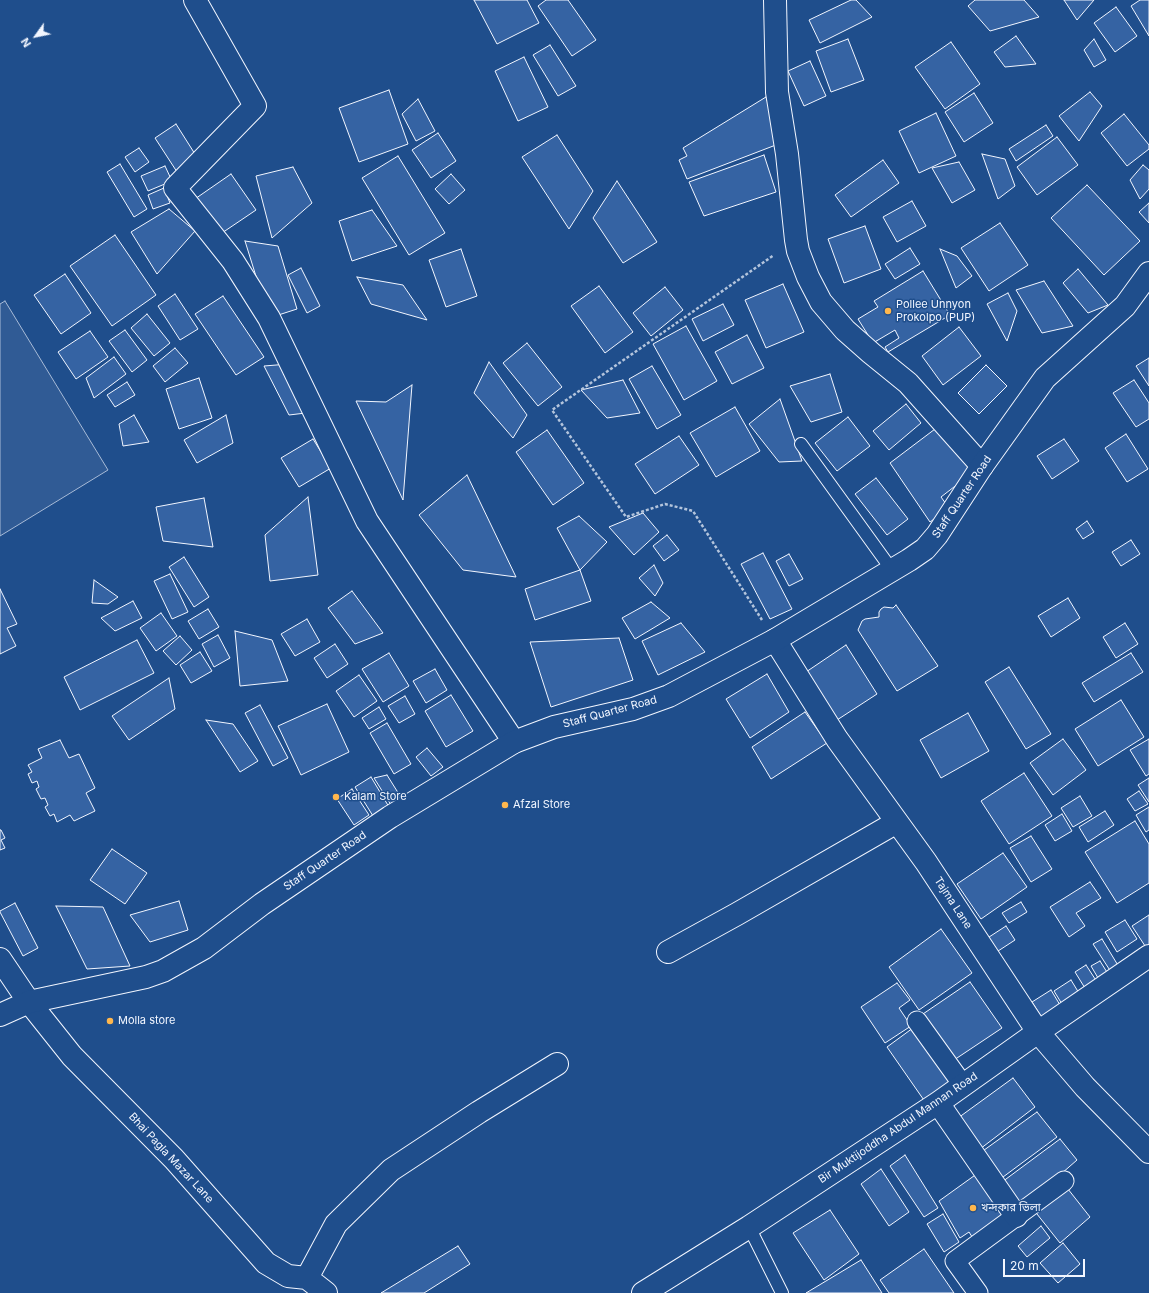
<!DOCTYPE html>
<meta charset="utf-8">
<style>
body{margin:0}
#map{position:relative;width:1149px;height:1293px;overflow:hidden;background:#1f4e8c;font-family:Inter,sans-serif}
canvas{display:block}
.north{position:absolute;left:16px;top:16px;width:40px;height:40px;-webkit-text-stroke:3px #1f4e8c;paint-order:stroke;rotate:237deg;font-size:11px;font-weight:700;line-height:16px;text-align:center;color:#f2f6ff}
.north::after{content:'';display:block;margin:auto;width:14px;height:18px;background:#f2f6ff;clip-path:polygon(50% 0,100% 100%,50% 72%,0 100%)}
.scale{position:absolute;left:1003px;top:1259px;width:82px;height:18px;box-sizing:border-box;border:2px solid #f2f6ff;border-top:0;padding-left:5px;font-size:12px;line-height:14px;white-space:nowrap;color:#f2f6ff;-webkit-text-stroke:3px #1f4e8c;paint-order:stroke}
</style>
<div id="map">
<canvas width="1149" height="1293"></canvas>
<div class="north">N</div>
<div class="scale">20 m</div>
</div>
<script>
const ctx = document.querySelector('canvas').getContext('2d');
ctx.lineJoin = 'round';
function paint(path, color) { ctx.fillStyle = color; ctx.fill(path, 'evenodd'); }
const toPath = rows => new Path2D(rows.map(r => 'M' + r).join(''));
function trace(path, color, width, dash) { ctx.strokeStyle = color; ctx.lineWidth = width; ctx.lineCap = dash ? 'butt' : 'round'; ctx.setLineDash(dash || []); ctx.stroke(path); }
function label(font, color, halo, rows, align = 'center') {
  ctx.font = font + ' Inter,"Noto Sans Bengali",sans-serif'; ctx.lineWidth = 3; ctx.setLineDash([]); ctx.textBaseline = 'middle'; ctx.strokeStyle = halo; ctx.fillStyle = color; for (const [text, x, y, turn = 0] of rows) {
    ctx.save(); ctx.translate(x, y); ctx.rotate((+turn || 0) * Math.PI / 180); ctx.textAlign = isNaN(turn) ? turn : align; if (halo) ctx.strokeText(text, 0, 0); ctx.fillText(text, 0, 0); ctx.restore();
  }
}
const built = toPath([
 [5,301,108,470,0,536,0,304,5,301]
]);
paint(built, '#305b95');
trace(built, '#a8bbd7', 1);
const building = toPath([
 [474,0,527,0,539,23,497,44,474,0],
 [546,0,568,0,596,40,572,56,538,6,546,0],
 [851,0,856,0,872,17,820,43,809,20,851,0],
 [975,0,1024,0,1039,17,990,31,968,6,975,0],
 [1064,0,1094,0,1077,20,1064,0],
 [1140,0,1149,0,1149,36,1131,6,1140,0],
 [1116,7,1137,36,1115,52,1094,23,1116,7],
 [1016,36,1036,64,1005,67,994,52,1016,36],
 [848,39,864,80,831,92,816,51,848,39],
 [1094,39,1106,60,1094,67,1084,50,1094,39],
 [951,42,980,84,945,109,915,67,951,42],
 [550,45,576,86,558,96,533,55,550,45],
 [524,57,548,107,518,121,495,71,524,57],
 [810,61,826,96,804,106,788,71,810,61],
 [389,90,408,144,359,162,339,108,389,90],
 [1090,92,1102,106,1079,141,1059,116,1090,92],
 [974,93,993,123,964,142,945,112,974,93],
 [766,97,781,143,687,179,679,160,687,156,683,148,766,97],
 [418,99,435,131,416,141,402,114,418,99],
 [936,113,956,156,919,173,899,131,936,113],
 [1124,114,1149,145,1149,149,1127,166,1101,133,1124,114],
 [176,124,200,162,179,175,155,138,176,124],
 [1046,125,1053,136,1016,161,1009,149,1046,125],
 [438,133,456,161,431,178,412,150,438,133],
 [557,135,593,191,569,229,522,157,557,135],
 [1057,137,1078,165,1037,195,1017,167,1057,137],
 [139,148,149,162,135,172,125,157,139,148],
 [982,154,1005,159,1015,186,998,199,982,154],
 [764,155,776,192,704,216,689,182,764,155],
 [398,156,445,233,409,255,362,178,398,156],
 [883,160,899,183,851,217,835,195,883,160],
 [959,162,975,190,952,203,932,168,959,162],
 [120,164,147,209,134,217,107,172,120,164],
 [1143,165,1149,170,1149,189,1140,199,1130,180,1143,165],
 [165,166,172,181,148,191,141,176,165,166],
 [293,167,312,203,272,238,256,176,293,167],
 [231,174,256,210,216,237,192,201,231,174],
 [451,174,465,190,449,204,435,189,451,174],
 [617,181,657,242,623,263,593,218,617,181],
 [1087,185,1140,241,1104,275,1051,218,1087,185],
 [164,188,170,203,153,209,148,195,164,188],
 [912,201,926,226,897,242,883,217,912,201],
 [1149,203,1149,223,1139,212,1149,203],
 [169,209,195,231,157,274,131,232,169,209],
 [372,210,397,246,352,261,339,221,372,210],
 [1000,223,1028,265,989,291,961,248,1000,223],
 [865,226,881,269,844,283,828,239,865,226],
 [115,235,156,295,112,326,70,266,115,235],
 [245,241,278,246,297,309,269,318,245,241],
 [910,248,920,264,895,279,885,264,910,248],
 [461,249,477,296,446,307,429,260,461,249],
 [940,249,957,256,972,276,956,288,940,249],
 [301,268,320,306,307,313,288,275,301,268],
 [1078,269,1108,305,1088,313,1063,283,1078,269],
 [923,271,950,315,888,352,885,347,899,338,895,330,873,343,858,319,878,307,874,301,923,271],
 [65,274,91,313,61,334,34,295,65,274],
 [357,277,403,285,427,320,371,304,357,277],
 [1044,281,1073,326,1042,333,1016,290,1044,281],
 [783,284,804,332,766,348,745,300,783,284],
 [599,286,633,332,605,353,571,306,599,286],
 [665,287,683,310,651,336,633,313,665,287],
 [1008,293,1017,311,1007,341,987,304,1008,293],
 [175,294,198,329,180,340,158,306,175,294],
 [223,296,264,357,236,375,195,314,223,296],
 [723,304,734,325,703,341,692,319,723,304],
 [147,314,170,343,154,356,131,328,147,314],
 [686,326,717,381,684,400,653,344,686,326],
 [959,327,981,356,943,385,922,356,959,327],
 [125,330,147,360,132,372,109,341,125,330],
 [90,331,108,357,76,379,58,352,90,331],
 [747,335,764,368,732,384,715,352,747,335],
 [527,343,562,387,538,406,503,363,527,343],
 [175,348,188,363,165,382,153,366,175,348],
 [114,357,126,374,94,398,86,378,114,357],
 [1149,358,1149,386,1136,366,1149,358],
 [489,362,527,415,513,438,474,393,489,362],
 [289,364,314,412,289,415,264,366,289,364],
 [986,365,1007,386,979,414,958,393,986,365],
 [652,366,681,415,657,429,629,379,652,366],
 [830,374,842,412,811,422,790,386,830,374],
 [199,378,212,418,179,429,166,389,199,378],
 [623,380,640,413,607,418,581,390,623,380],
 [1134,380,1149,403,1149,419,1136,427,1113,393,1134,380],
 [127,382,135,395,115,407,107,395,127,382],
 [412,385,403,500,356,401,386,402,412,385],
 [780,399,802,461,779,462,749,424,780,399],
 [906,404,921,423,889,450,873,431,906,404],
 [735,407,760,451,716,477,690,433,735,407],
 [134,415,149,442,123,446,119,424,134,415],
 [226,415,233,443,197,463,184,440,226,415],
 [848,417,870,446,837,471,815,443,848,417],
 [939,426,972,473,941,497,949,508,930,522,890,463,939,426],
 [547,430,584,483,553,505,516,452,547,430],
 [1126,434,1148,469,1127,482,1105,448,1126,434],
 [679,436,699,465,655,494,635,464,679,436],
 [313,439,331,468,299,487,281,458,313,439],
 [1064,439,1079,461,1052,479,1037,456,1064,439],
 [467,475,516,577,463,570,419,515,467,475],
 [876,478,908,519,887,535,855,494,876,478],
 [308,497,318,575,270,581,265,535,308,497],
 [204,498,213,547,163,541,156,507,204,498],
 [643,513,659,532,634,555,609,527,643,513],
 [579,516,607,542,580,570,557,528,579,516],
 [1087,521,1094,532,1083,539,1076,529,1087,521],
 [667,535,679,550,664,561,653,546,667,535],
 [1131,540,1140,554,1121,566,1112,552,1131,540],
 [763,553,792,609,770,619,741,564,763,553],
 [789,554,803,579,789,586,776,561,789,554],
 [184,557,209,597,194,607,169,567,184,557],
 [654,565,663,583,655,596,639,578,654,565],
 [580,570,591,601,535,620,525,589,580,570],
 [170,574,188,612,172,619,154,581,170,574],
 [94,580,118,597,108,604,92,603,94,580],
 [0,589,17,624,7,628,16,646,0,654,0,589],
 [352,591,383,633,355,644,328,608,352,591],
 [1068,598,1080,618,1051,637,1038,616,1068,598],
 [133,601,142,618,115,631,101,618,133,601],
 [651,602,670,618,635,639,622,618,651,602],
 [896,605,938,666,897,691,858,630,862,621,865,619,879,617,879,612,881,609,884,607,893,608,896,605],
 [208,609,219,627,199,639,188,621,208,609],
 [161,613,177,636,156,651,140,628,161,613],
 [307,619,320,642,295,656,281,634,307,619],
 [681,623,705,652,658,675,642,641,681,623],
 [1125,623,1138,644,1116,658,1103,637,1125,623],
 [235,631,272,640,288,681,240,686,235,631],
 [218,635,230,658,214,667,202,644,218,635],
 [180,636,192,650,176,665,163,651,180,636],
 [619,638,633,680,551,707,530,642,619,638],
 [137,640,154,673,80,710,64,677,137,640],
 [335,644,348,664,327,678,314,658,335,644],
 [846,645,877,694,837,720,806,672,846,645],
 [200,652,212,671,191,683,180,665,200,652],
 [389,653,409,686,383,702,362,669,389,653],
 [1131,653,1143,672,1094,702,1082,683,1131,653],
 [1009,667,1051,734,1026,749,985,682,1009,667],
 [435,669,447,690,426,703,413,681,435,669],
 [767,674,789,712,750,738,726,699,767,674],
 [359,675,377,701,354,717,336,691,359,675],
 [169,678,175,709,129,740,112,716,169,678],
 [451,695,473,731,446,747,425,711,451,695],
 [405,696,415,714,399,723,388,706,405,696],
 [1121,700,1144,737,1098,766,1075,729,1121,700],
 [327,704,349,752,301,775,278,726,327,704],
 [260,705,288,758,273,766,245,713,260,705],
 [379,707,386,719,369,729,362,718,379,707],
 [805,712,827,743,771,779,752,747,805,712],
 [968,713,989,751,941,778,920,740,968,713],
 [206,720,233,724,258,761,240,772,206,720],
 [387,723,411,764,394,774,370,733,387,723],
 [1063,739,1086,770,1053,795,1030,763,1063,739],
 [1149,739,1149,774,1146,776,1130,750,1149,739],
 [60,740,69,758,79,754,95,788,86,793,95,811,74,821,70,815,57,822,54,814,50,816,45,807,48,805,45,798,41,799,36,789,39,787,37,781,32,783,28,774,32,772,28,765,42,758,38,749,60,740],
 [427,748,443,767,431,776,416,757,427,748],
 [1024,773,1052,816,1009,844,981,801,1024,773],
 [387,775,402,799,391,805,374,778,387,775],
 [371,777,389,807,373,816,355,787,371,777],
 [1149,778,1149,802,1138,785,1149,778],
 [352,789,369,815,354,825,337,799,352,789],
 [1139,791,1148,804,1135,811,1127,799,1139,791],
 [1080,796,1092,816,1073,827,1061,808,1080,796],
 [1149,807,1149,830,1146,832,1136,815,1149,807],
 [1105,811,1114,825,1088,842,1079,827,1105,811],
 [1062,814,1072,831,1055,841,1045,825,1062,814],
 [1135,821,1149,844,1149,883,1117,903,1085,852,1135,821],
 [0,830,1,830,5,838,1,840,5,848,0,850,0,830],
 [1031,836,1052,869,1031,882,1010,848,1031,836],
 [112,849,147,873,125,904,90,880,112,849],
 [1003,853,1027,887,981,919,957,884,1003,853],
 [1090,882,1101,898,1076,913,1085,926,1069,937,1050,907,1090,882],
 [179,901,188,930,150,942,130,915,179,901],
 [1021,902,1027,912,1009,923,1002,913,1021,902],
 [15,903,38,948,23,956,0,912,0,911,15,903],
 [56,906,103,907,130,966,87,969,56,906],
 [1149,915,1149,948,1147,949,1132,926,1149,915],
 [1125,920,1137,939,1117,952,1105,932,1125,920],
 [1006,926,1015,940,995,953,986,939,1006,926],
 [941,929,972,973,919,1010,889,967,941,929],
 [1102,939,1119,967,1111,972,1093,944,1102,939],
 [1100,961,1110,977,1101,983,1091,966,1100,961],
 [1086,965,1099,985,1088,993,1075,972,1086,965],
 [1071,980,1082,998,1065,1009,1054,991,1071,980],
 [970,982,1002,1028,951,1062,920,1016,970,982],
 [897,983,910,1000,899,1008,911,1026,885,1043,861,1007,897,983],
 [1051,990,1063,1010,1044,1021,1032,1002,1051,990],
 [917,1025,959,1083,928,1106,887,1047,917,1025],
 [1013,1078,1035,1107,980,1149,958,1118,1013,1078],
 [1037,1112,1057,1137,999,1180,980,1153,1037,1112],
 [1060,1139,1077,1160,1022,1208,1002,1182,1060,1139],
 [905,1155,938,1208,924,1217,890,1166,905,1155],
 [881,1169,909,1212,889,1226,861,1184,881,1169],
 [978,1173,1007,1216,974,1240,969,1232,960,1238,939,1201,978,1173],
 [1064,1184,1090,1217,1060,1243,1033,1209,1064,1184],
 [830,1210,859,1254,824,1280,793,1233,830,1210],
 [943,1214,959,1242,944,1252,927,1224,943,1214],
 [1041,1226,1050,1238,1027,1257,1018,1246,1041,1226],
 [1063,1243,1080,1264,1058,1283,1040,1263,1063,1243],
 [458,1246,470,1264,424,1293,381,1293,458,1246],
 [924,1249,954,1293,889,1293,880,1280,924,1249],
 [861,1260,882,1293,806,1293,861,1260]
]);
paint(building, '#3563a3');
trace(building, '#f2f6ff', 1);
const service = toPath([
 [801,444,892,570],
 [749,1227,782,1293]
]);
const pedestrian = toPath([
 [917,1021,963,1085],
 [978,1293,955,1261,1064,1181]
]);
const minor = toPath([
 [195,0,255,106,175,188,233,261,269,318,367,521,514,742],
 [775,0,777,92,787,154,796,240,798,251,808,277,821,302,845,330,871,353,908,383,982,466],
 [775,640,837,739,926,862,1038,1032,1085,1087,1149,1152],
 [668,952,737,914,897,822],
 [0,959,29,1002,72,1056,174,1159,266,1263,288,1276,307,1278,326,1293],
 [938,1103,1016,1216],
 [307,1278,336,1224,391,1170,479,1112,557,1064],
 [643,1293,749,1227,938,1103,1038,1032,1149,956]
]);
const tertiary = toPath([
 [0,1015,29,1002,146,977,163,971,204,948,262,904,390,817,514,742,554,727,633,709,669,696,775,640,909,560,925,549,937,535,982,466,1045,378,1125,306,1149,273]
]);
trace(service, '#f2f6ff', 14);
trace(pedestrian, '#f2f6ff', 21);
trace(minor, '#f2f6ff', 24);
trace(tertiary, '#f2f6ff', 24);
trace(toPath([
 [762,620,693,511,665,504,626,517,552,410,774,255]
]), '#b3c4dc', 2.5, [3, 2]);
trace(service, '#1f4e8c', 12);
trace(pedestrian, '#1f4e8c', 19);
trace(minor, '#1f4e8c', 22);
trace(tertiary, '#1f4e8c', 22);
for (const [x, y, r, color] of [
 [888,311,4,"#ffb74d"],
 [336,797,4,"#ffb74d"],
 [505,805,4,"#ffb74d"],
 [110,1021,4,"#ffb74d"],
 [973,1208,4,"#ffb74d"]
]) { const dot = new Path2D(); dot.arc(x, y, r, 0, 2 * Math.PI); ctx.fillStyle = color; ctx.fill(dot); trace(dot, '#1f4e8c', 1.5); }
label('11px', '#f2f6ff', '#1f4e8c', [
 ["Pollee Unnyon",896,305],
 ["Prokolpo (PUP)",896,318],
 ["Kalam Store",344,797],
 ["Afzal Store",513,805],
 ["Molla store",118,1021],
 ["খন্দকার ভিলা",981,1208]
], 'left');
label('11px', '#f2f6ff', '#1f4e8c', [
 ["Staff Quarter Road",962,497,-56],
 ["Staff Quarter Road",610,712,-15],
 ["Staff Quarter Road",325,861,-34],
 ["Tajma Lane",953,903,57],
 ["Bir Muktijoddha Abdul Mannan Road",898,1128,-34],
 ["Bhai Pagla Mazar Lane",171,1158,47]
]);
</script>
